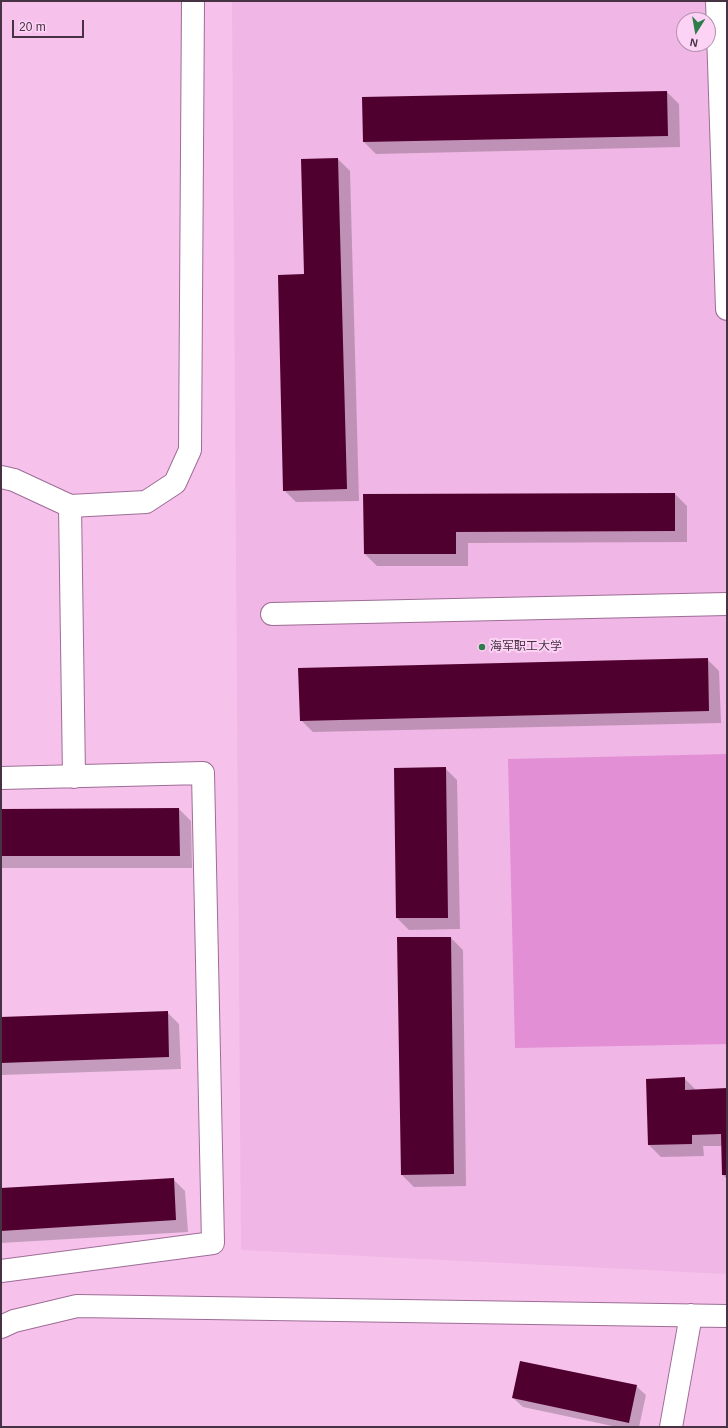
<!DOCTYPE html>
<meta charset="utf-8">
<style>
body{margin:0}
#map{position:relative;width:728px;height:1428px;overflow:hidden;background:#f6c2ec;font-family:Arial,sans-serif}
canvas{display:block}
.frame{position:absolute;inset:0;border:2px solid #463243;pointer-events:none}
.north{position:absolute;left:676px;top:12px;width:40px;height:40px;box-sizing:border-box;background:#fdd3f5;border:1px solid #b493ae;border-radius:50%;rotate:191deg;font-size:11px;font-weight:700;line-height:16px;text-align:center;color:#463243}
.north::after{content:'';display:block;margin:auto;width:14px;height:18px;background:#2f7c4b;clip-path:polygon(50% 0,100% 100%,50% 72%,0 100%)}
.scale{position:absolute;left:12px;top:20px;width:72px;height:18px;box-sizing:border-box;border:2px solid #463243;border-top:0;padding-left:5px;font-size:12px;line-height:14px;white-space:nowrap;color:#463243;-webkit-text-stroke:3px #fdd3f5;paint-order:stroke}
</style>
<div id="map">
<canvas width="728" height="1428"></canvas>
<div class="frame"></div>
<div class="north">N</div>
<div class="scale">20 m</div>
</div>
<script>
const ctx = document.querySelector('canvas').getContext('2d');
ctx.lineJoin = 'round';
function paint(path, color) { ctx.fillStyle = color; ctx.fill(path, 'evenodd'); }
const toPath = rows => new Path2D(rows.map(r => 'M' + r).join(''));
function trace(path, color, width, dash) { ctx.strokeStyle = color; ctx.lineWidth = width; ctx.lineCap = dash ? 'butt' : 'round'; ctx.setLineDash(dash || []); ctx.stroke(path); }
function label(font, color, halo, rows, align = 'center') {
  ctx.font = font + ' Arial,"Noto Sans SC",sans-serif'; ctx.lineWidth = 4; ctx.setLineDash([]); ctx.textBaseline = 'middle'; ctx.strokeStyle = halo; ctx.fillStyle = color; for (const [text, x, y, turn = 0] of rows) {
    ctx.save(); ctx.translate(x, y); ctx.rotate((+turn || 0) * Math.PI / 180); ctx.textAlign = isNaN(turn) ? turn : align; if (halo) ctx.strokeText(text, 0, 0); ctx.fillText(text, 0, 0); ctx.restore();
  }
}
paint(toPath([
 [232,1,727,1,727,1274,241,1250],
 [684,20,708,20,708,44,684,44]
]), '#f0b6e5');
paint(toPath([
 [727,754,727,1044,515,1048,508,759]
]), '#e38fd6');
paint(toPath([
 [667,92,679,104,680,147,376,154,364,142],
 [338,159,350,171,359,501,296,502,284,490,305,275],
 [675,494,687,506,687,542,468,543,468,566,377,566,365,554,364,495],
 [707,659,719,671,721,723,313,732,301,720],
 [445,768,457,780,460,929,409,930,397,918],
 [179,809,191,821,192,868,1,868,1,810],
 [451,938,463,950,466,1186,414,1187,402,1175],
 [167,1012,179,1024,181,1069,1,1075,1,1018],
 [684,1078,696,1090,727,1089,727,1179,723,1175,722,1146,703,1146,704,1156,661,1157,649,1145],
 [173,1179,185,1191,188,1232,1,1243,1,1189],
 [636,1386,646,1395,639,1427,617,1427,523,1407,513,1398]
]), '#0003');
paint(toPath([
 [667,91,668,136,363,142,362,97],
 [338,158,347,489,283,491,278,275,304,274,301,159],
 [675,493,675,531,456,532,456,554,364,554,363,494],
 [708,658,709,711,300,721,298,668],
 [446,767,448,918,396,918,394,768],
 [179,808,180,856,1,856,1,809],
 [397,937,451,937,454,1174,401,1175],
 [168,1011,169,1057,1,1063,1,1017],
 [685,1077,685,1090,727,1088,727,1175,722,1175,721,1134,692,1135,692,1144,648,1145,646,1079],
 [174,1178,176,1220,1,1231,1,1188],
 [520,1361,637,1385,629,1423,512,1398]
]), '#50002e');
const minor = toPath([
 [717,1,727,309],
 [1,477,14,480,70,506,146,502,175,483,190,450,193,1],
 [70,506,74,777],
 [272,614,727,604],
 [1,778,203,773,213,1243,1,1271],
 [1,1327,14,1321,77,1306,727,1316],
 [671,1427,691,1315]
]);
trace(minor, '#9d6d95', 24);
trace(minor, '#fff', 22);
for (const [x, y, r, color] of [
 [482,647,4,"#2f7c4b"]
]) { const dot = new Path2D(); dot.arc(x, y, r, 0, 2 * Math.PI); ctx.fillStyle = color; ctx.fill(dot); trace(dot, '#fdd3f5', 1.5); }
label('12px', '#463243', '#fdd3f5', [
 ["海军职工大学",490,647]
], 'left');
</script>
